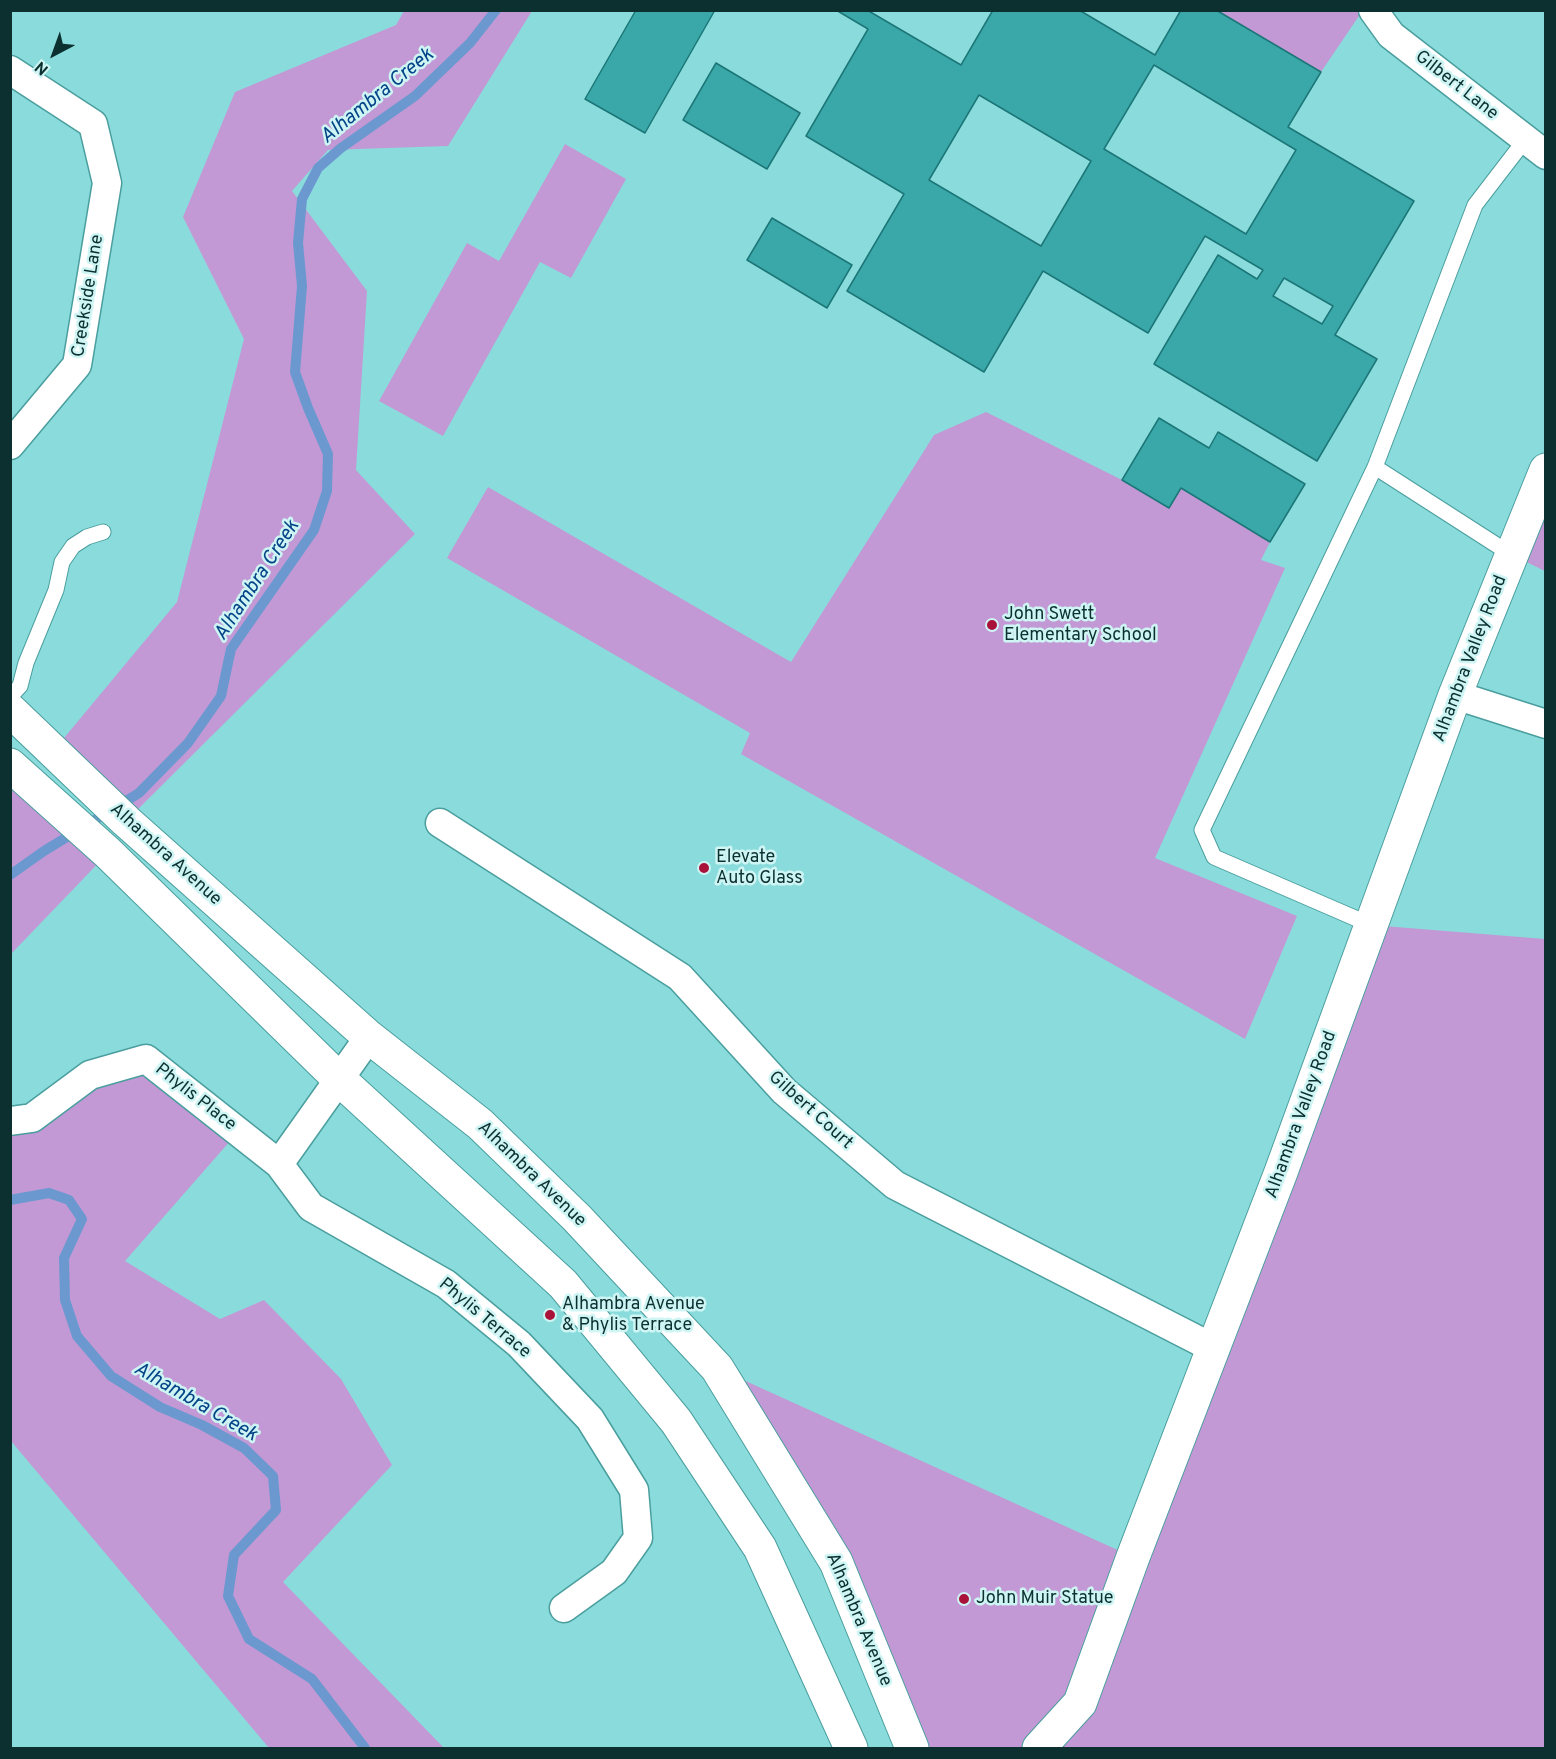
<!DOCTYPE html>
<style>
body{margin:0}
#map{position:relative;width:1556px;height:1759px;overflow:hidden;background:#8adcdc;font-family:Overpass,sans-serif}
canvas{display:block}
.frame{position:absolute;inset:0;border:12px solid #0c3030;pointer-events:none}
.north{position:absolute;left:24px;top:24px;width:60px;height:60px;-webkit-text-stroke:4px #cef5f4;paint-order:stroke;rotate:221deg;font-size:16px;font-weight:700;line-height:24px;text-align:center;color:#0c3030}
.north::after{content:'';display:block;margin:auto;width:21px;height:27px;background:#0c3030;clip-path:polygon(50% 0,100% 100%,50% 72%,0 100%)}
</style>
<div id="map">
<canvas width="1556" height="1759"></canvas>
<div class="frame"></div>
<div class="north">N</div>
</div>
<script>
const ctx = document.querySelector('canvas').getContext('2d');
ctx.lineJoin = 'round';
function paint(path, color) { ctx.fillStyle = color; ctx.fill(path, 'evenodd'); }
const toPath = rows => new Path2D(rows.map(r => 'M' + r).join(''));
function trace(path, color, width, dash) { ctx.strokeStyle = color; ctx.lineWidth = width; ctx.lineCap = dash ? 'butt' : 'round'; ctx.setLineDash(dash || []); ctx.stroke(path); }
function label(font, color, halo, rows, align = 'center') {
  ctx.font = font + ' Overpass,sans-serif'; ctx.lineWidth = 5; ctx.setLineDash([]); ctx.textBaseline = 'middle'; ctx.strokeStyle = halo; ctx.fillStyle = color; for (const [text, x, y, turn = 0] of rows) {
    ctx.save(); ctx.translate(x, y); ctx.rotate((+turn || 0) * Math.PI / 180); ctx.textAlign = isNaN(turn) ? turn : align; if (halo) ctx.strokeText(text, 0, 0); ctx.fillText(text, 0, 0); ctx.restore();
  }
}
paint(toPath([
 [1358,10,1361,13,1321,72,1216,11],
 [404,11,532,11,448,146,328,150,292,191,367,291,356,470,415,534,126,821,54,750,177,602,244,339,183,217,235,92,396,25],
 [565,144,626,179,571,278,540,262,443,436,379,401,467,243,499,261],
 [986,412,1122,480,1168,508,1181,488,1270,542,1261,560,1285,568,1155,858,1297,916,1245,1039,741,754,750,733,447,558,488,487,791,662,934,435],
 [1545,470,1545,571,1512,555],
 [11,780,108,853,11,954],
 [1371,925,1545,939,1545,1748,912,1748,836,1562,717,1368,1133,1557],
 [146,1059,238,1132,125,1261,220,1319,264,1300,341,1379,392,1465,283,1582,444,1748,269,1748,11,1441,10,1121]
]), '#c299d4');
trace(toPath([
 [10,875,44,851,139,793,188,743,221,696,231,649,314,530,327,491,328,454,308,408,295,372,302,286,298,243,302,199,318,168,341,148,415,96,470,43,496,10],
 [10,1200,49,1193,69,1200,82,1219,64,1258,65,1300,77,1336,111,1376,160,1407,202,1425,244,1448,273,1476,276,1510,234,1555,228,1596,249,1639,312,1679,365,1748]
]), '#6c98d0', 10);
const building = toPath([
 [636,10,715,10,645,133,585,99,636,10],
 [836,10,867,10,961,65,993,10,1079,10,1155,55,1181,10,1216,10,1321,72,1288,127,1414,201,1335,335,1377,359,1317,461,1154,364,1218,255,1257,279,1263,270,1205,236,1148,333,1043,271,984,372,847,291,904,194,806,136,868,29,836,10],
 [1154,65,1296,150,1246,234,1104,149,1154,65],
 [979,95,1091,161,1041,246,929,180,979,95],
 [1284,278,1333,306,1322,324,1273,296,1284,278],
 [716,63,800,113,767,169,683,120,716,63],
 [772,218,852,265,827,308,747,260,772,218],
 [1159,418,1209,448,1218,432,1305,484,1270,542,1181,488,1169,508,1122,480,1159,418]
]);
paint(building, '#3aa7a8');
trace(building, '#1c7677', 1.5);
const lane = toPath([
 [1512,555,1375,467,1475,205,1525,140],
 [10,697,20,686,26,663,56,590,62,562,73,546,87,537,103,532],
 [1371,925,1214,857,1202,830,1375,467]
]);
const street = toPath([
 [1373,10,1391,35,1546,155],
 [10,70,93,124,107,183,77,365,10,445],
 [1455,695,1546,724],
 [440,823,680,977,784,1091,895,1185,1215,1349],
 [369,1037,279,1164,311,1207,446,1284,519,1344,590,1419,634,1490,638,1538,614,1572,564,1608],
 [10,1121,32,1118,90,1075,146,1059,279,1164]
]);
const secondary = toPath([
 [10,710,126,821,369,1037,480,1124,577,1218,717,1368,836,1562,912,1748],
 [10,765,108,853,339,1079,563,1284,676,1421,760,1548,851,1748],
 [1039,1748,1080,1703,1133,1557,1281,1172,1455,695,1546,470]
]);
trace(lane, '#4b9e9e', 17);
trace(street, '#4b9e9e', 31);
trace(secondary, '#4b9e9e', 35);
trace(lane, '#fff', 15);
trace(street, '#fff', 28);
trace(secondary, '#fff', 33);
for (const [x, y, r, color] of [
 [992,625,6,"#a91239"],
 [704,868,6,"#a91239"],
 [550,1315,6,"#a91239"],
 [964,1599,6,"#a91239"]
]) { const dot = new Path2D(); dot.arc(x, y, r, 0, 2 * Math.PI); ctx.fillStyle = color; ctx.fill(dot); trace(dot, '#cef5f4', 2); }
label('18px', '#0c3030', '#cef5f4', [
 ["Gilbert Lane",1456,86,38],
 ["Creekside Lane",89,296,-81],
 ["Alhambra Valley Road",1471,659,-69],
 ["Alhambra Avenue",165,855,42],
 ["Phylis Place",195,1098,38],
 ["Gilbert Court",810,1111,42],
 ["Alhambra Valley Road",1302,1115,-70],
 ["Alhambra Avenue",531,1175,44],
 ["Phylis Terrace",484,1319,40],
 ["Alhambra Avenue",858,1620,67]
]);
label('18px', '#0c3030', '#cef5f4', [
 ["John Swett",1004,615],
 ["Elementary School",1004,636],
 ["Elevate",716,858],
 ["Auto Glass",716,879],
 ["Alhambra Avenue",562,1305],
 ["& Phylis Terrace",562,1326],
 ["John Muir Statue",976,1599]
], 'left');
label('italic 20px', '#044387', '#cef5f4', [
 ["Alhambra Creek",378,97,-39],
 ["Alhambra Creek",258,581,-57],
 ["Alhambra Creek",195,1403,30]
]);
</script>
